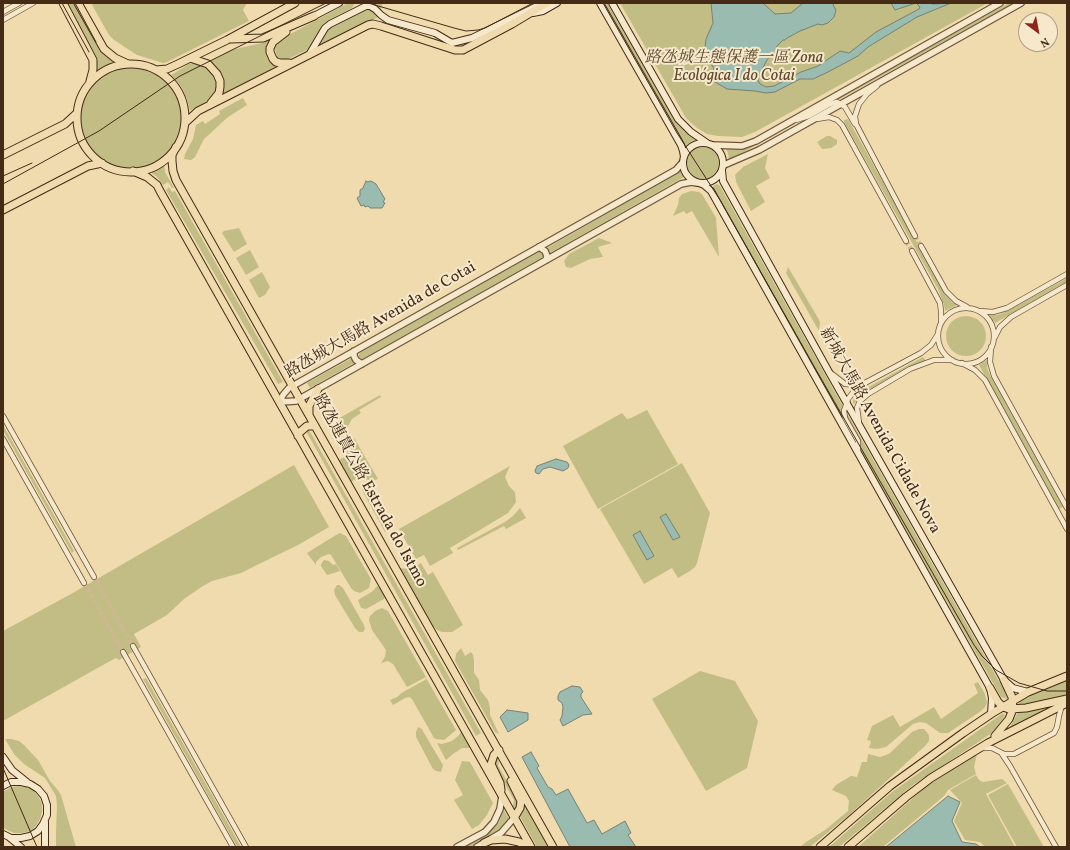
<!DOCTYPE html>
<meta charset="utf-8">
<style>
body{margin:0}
#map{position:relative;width:1070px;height:850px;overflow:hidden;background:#f0dbaf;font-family:Vollkorn,serif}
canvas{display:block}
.frame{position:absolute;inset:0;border:4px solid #452a16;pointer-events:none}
.north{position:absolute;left:1018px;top:12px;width:40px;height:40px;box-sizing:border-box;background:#f5e8cb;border:1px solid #af9c83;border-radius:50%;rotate:148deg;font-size:11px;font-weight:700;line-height:16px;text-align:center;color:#452a16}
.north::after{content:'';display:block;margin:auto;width:14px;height:18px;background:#8f2418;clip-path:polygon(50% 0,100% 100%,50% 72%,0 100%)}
</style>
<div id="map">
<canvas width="1070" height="850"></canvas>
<div class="frame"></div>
<div class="north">N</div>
</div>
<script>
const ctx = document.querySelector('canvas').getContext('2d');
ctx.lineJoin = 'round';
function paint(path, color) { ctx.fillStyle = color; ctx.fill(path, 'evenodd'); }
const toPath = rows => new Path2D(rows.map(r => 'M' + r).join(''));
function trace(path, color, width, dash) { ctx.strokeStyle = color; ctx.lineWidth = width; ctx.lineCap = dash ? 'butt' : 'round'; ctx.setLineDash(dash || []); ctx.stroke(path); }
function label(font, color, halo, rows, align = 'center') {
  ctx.font = font + ' Vollkorn,"Noto Serif SC",serif'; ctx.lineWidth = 4; ctx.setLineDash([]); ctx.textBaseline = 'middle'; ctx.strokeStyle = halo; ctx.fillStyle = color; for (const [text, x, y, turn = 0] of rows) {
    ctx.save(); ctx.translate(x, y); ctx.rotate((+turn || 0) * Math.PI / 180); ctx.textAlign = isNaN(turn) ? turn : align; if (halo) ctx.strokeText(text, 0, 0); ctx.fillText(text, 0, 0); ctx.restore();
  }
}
paint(toPath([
 [65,3,76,3,104,52,114,62,104,66,95,72],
 [91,3,247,3,243,10,249,21,167,62,163,63,137,55,114,40,109,35],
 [348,3,355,3,352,8,327,21,322,25,309,49,286,60,281,60,277,57,275,49,276,45,281,39],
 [376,3,383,3,378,17,317,48,327,30,334,24],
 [604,3,607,3,679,125,687,133,696,139,692,141,684,147],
 [620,3,988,3,755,132,742,137,718,136,707,134,697,128,686,118],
 [1009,3,1014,3,729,160,728,153,726,149,741,149,751,146],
 [275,37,270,41,272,63,277,66,221,95,223,79,222,75,216,67,209,62,231,50,262,43],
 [196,63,209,68,216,80,217,87,215,94,210,99,190,111,187,99,182,88,171,75,189,64],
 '81 118a50 50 0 1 1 100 0a50 50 0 1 1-100 0Z',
 [243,98,247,105,228,117,204,139,195,157,191,160,184,159,185,154,193,139,196,125,203,121,205,124,220,114,219,111],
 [848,119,945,293,952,302,957,305,945,311,944,305,938,289,844,122,844,120],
 [827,136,830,136,837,140,837,144,831,148,822,149,817,142],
 '687 163a16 16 0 1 1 32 0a16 16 0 1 1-32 0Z',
 [768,154,765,168,770,178,756,186,765,202,751,211,736,182,735,175,743,167],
 [164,164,165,172,174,188,172,188,168,182,163,185,157,177,150,172],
 [681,171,684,177,550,253,549,250,547,248],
 [717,184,720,186,836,394,1004,690,1007,699,1001,697,997,690,803,350,713,190,713,186],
 [169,187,172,192,175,191,283,382,278,384,166,190],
 [691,191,699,192,702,194,716,218,719,257,692,211,686,214,684,211,673,216,678,205,679,198,682,194],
 [239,228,247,244,234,252,222,233,224,231],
 [599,238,612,243,598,247,603,257,590,259,571,268,566,267,564,261,569,254],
 [250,250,259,267,246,275,236,258],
 [540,251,543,253,543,257,364,358,362,359,359,357,359,354,361,352],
 [788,267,818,318,820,322,819,331,786,273],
 [262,272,270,287,265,295,259,298,249,280],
 [1067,278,1067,282,995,323,989,315,997,315,1003,313],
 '946 336a20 20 0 1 1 40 0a20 20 0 1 1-40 0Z',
 [923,357,926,361,871,390,863,394,854,404,853,403,853,400,861,391],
 [352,358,352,361,354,363,310,388,307,383],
 [988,359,987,368,990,375,1063,507,1059,509,979,365],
 [380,395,381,397,359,410,361,413,352,419,348,426,346,437,336,420],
 [647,410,678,464,598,509,563,446,622,413,627,419,631,418],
 [3,425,33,478,74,551,72,553,3,430],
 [309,430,481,733,476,736,306,431],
 [354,438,378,479,371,481,359,477,351,482,337,461,346,456,349,442],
 [682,463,710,513,697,563,695,567,690,571,678,578,672,568,644,584,600,509],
 [294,465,329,527,298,545,261,563,241,573,212,581,203,586,184,599,167,615,134,634,141,647,119,660,116,658,112,660,3,721,3,631,71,594],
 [510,466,505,477,509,486,515,492,516,502,508,513,450,548,453,553,430,566,424,555,416,559,399,529],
 [364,487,370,498,375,495,384,512,379,515,387,530,385,532,362,490],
 [520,508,526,518,506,529,504,526,458,550,457,548,505,522,513,516],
 [340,533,346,536,371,579,369,588,360,593,354,591,351,588,331,555,329,554,321,557,316,562,316,565,307,553,336,535],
 [324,560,329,561,333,565,336,564,340,571,327,575,321,566,321,564],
 [421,563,428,575,433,572,463,625,452,632,442,632,437,630,432,625,399,568,411,569],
 [337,585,339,585,343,588,364,625,365,629,363,632,359,632,355,628,335,595,334,590],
 [377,586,380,587,386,596,384,599,366,609,361,608,358,600,373,591],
 [382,608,388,611,426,677,407,687,393,664,388,661,381,663,385,657,386,650,372,630,369,620,370,616,375,611],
 [461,648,465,656,471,652,473,655,474,661,474,673,479,680,480,690,488,700,490,708,490,715,499,734,495,732,455,661,456,654],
 [700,671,735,681,758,721,747,768,706,791,652,699],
 [146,678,220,809,241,847,237,847,143,679],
 [426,678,456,730,444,740,436,739,434,738,412,699,409,697,405,698,393,705,390,700,397,697,403,692,425,680],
 [1067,678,1067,694,1050,700,1021,705,1019,704,1019,702,1022,699,1034,692],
 [978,682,985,694,987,703,985,707,981,711,948,733,940,733,926,723,920,722,913,724,886,747,877,749,869,748,871,741,867,740,872,726,893,715,900,727,934,707,941,719,978,693,974,684],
 [1047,708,1029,719,1009,729,1018,712],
 [1003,713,1005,716,992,733,913,785,839,847,829,847,892,792],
 [418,727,422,729,424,733,443,765,441,772,436,771,433,769,416,737,416,732],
 [919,729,924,729,929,735,929,741,925,746,848,816,810,847,800,847,806,842,825,830,848,811,849,801,846,796,832,790,836,785,851,776,857,777,862,762,867,762,868,754,880,757,889,754,912,732],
 [463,730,472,748,462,748,453,754,446,760,437,743,442,744,452,741,457,737],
 [5,739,11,739,19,741,24,745,38,760,50,781,57,789,61,795,76,847,56,847,56,831,57,806,56,796,45,778,24,764,14,754],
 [977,754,974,767,976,774,948,790,944,796,883,847,858,847,924,788],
 [496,756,499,762,498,765,500,769,518,800,518,804,516,810,513,806,514,800,495,767,494,762],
 [462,761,470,762,493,803,487,815,479,825,472,829,454,800,463,795,455,780],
 [976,775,979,780,983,782,1002,779,1007,783,986,794,1015,847,985,847,980,842,965,840,954,821,962,803,950,790],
 [1008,784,1044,847,1017,847,988,795],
 [19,786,27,787,34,791,39,797,42,804,42,812,40,819,36,826,30,831,22,833,14,833,3,828,3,792,12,787],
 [524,805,525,805,548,847,537,847,518,813],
 [504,810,509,819,507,823,499,832,472,847,462,847,493,829,498,824]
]), '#c2bd85');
const water = toPath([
 [711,3,763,3,775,14,791,13,803,3,835,3,833,5,836,10,834,17,828,23,822,25,818,24,800,31,787,38,785,40,783,40,777,46,776,50,780,56,777,57,776,55,772,54,767,60,759,75,758,80,760,84,766,87,774,86,801,72,818,66,840,51,849,53,876,32,919,9,920,7,916,3,895,10,891,3,930,3,932,4,951,3,917,17,868,47,858,56,828,72,813,79,800,79,775,92,766,93,755,91,727,89,715,82,714,76,714,70,713,66,708,63,704,57,706,39,713,23,711,3],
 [366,181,367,182,371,181,376,184,385,199,383,202,385,203,382,208,370,208,368,206,365,207,364,205,361,206,357,198,360,196,360,190,363,188,366,181],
 [556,459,567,462,569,465,568,468,563,471,550,467,543,469,539,474,536,473,535,471,537,466,556,459],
 [666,514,680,537,673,540,660,517,666,514],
 [640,531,654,556,647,560,633,535,640,531],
 [572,686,580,687,583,692,581,694,581,697,592,714,583,715,563,726,560,720,562,716,563,707,562,703,558,700,558,696,560,692,572,686],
 [507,710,528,713,528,720,508,732,500,717,507,710],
 [531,752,539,766,537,768,548,787,552,789,556,795,568,789,587,823,594,820,602,834,625,821,631,833,628,835,636,847,570,847,522,757,531,752],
 [948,796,960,802,952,821,962,842,976,844,980,847,886,847,948,796]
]);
paint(water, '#9abbaf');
trace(water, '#788172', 1);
trace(toPath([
 [915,236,921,246],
 [906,241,912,251],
 [94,577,133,646],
 [84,583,123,652]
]), '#ceb890', 4.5, [4.5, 2]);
const minor = toPath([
 [3,12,19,3],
 [3,20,33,3],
 [877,86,867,94,859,104,855,116,856,124,915,236],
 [817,119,829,117,837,120,842,125,906,241],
 [796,120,809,116,830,104,837,102,845,107,855,124],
 [921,246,946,291,956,301,967,307],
 [912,251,940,303,941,311,941,322],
 '938 336a28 28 0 1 1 56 0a28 28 0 1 1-56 0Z',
 [980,311,993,312,1007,308,1067,274],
 [995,337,1000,327,1011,317,1067,285],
 [991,347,990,362,994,376,1067,508],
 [962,363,975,370,985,380,1067,529],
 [832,374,845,384,857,385,863,384,921,353,931,345,938,334],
 [3,416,94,577],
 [859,422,857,408,860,401,868,394,910,369,934,360,952,360],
 [3,439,84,583],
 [858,451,858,441,845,418,844,411,848,399,855,390,862,385],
 [133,646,246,847],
 [123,652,233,847],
 [982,748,992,748,1004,754,1014,754,1054,733,1057,727,1059,716,1062,705],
 [1002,754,1010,766,1056,847]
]);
const tertiary = toPath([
 [712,145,742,146,756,141,1000,3],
 [683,162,676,170,289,388,283,395,280,402,296,401,681,184,691,182,697,183],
 [724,165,759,150,1021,3],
 [539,247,545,251,547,256,546,260],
 [354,351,354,356,356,360,362,364],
 [457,847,485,832,494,822,500,809,502,796],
 [477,847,501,833,514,818]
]);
const secondary = toPath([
 [600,3,681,145,683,151,684,157],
 [612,3,678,119,691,132,707,143],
 [533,13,543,11,557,3],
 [314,16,339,3],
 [309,55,325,28,330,24,366,6,370,6,375,9,381,15,388,20,435,33,452,43,472,38,539,5],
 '683 163a20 20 0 1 1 40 0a20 20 0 1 1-40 0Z',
 [722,170,723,181,829,372,1004,680,1013,688,1028,692],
 [699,183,704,185,711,191,990,688,992,698,991,714],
 [3,757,12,770,27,782],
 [3,786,11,782,21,782,30,784,38,789,44,796,47,805,47,815,43,824,38,831,30,836,21,838,11,838,3,834],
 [10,838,21,847],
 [45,847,45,822]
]);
const primary = toPath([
 [63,3,93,60,93,70,90,81],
 [78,3,104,49,115,58,128,64],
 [286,32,273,42,270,48,270,52,273,59,276,62,280,63,289,63],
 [231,39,263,38,314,16],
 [190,58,208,64,217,74,220,81,220,87,219,93,211,103],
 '77 118a54 54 0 1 1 108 0a54 54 0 1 1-108 0Z',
 [156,70,167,69,178,64,227,40,295,3],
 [185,123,198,111,368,25,373,24,381,26,455,50,463,50,512,24,547,3],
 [176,147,172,155,172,161,173,171,176,180,553,847],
 [3,155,65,124,77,113],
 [133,171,147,177,157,185,160,191,531,847],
 [3,210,88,166,102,163],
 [309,414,309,406,318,389],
 [298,436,300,432,307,426,315,426],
 [990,688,998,702,1003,707,1009,709,1026,708,1067,699],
 [995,736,1009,719,1013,709,1012,697,1004,680],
 [499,750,494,755,491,764,500,783,501,790],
 [511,781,521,801,520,808,514,818],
 [484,843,491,840,505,839,519,842,529,847],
 [820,847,890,786,963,733,991,714,1028,692,1067,676],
 [848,847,906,797,931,778,988,743,1067,703]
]);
trace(minor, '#70563c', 6);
trace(tertiary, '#70563c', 8);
trace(secondary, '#452a16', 8);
trace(primary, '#452a16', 9);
trace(minor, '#f5e8cb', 4.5);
trace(tertiary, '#f5e8cb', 5.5);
trace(secondary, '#f5e8cb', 6);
trace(primary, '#f0dbaf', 7);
trace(toPath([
 [62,3,89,52],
 [75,3,96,42],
 [368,3,454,28,466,31,478,30,485,28,533,3],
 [603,3,677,133,720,200,815,368,974,645,982,656,996,670,1019,683,1047,691,1067,691],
 [3,176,32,163],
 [3,184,99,131,180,76,326,3],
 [3,768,37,847]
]), '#452a16', 1);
label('italic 16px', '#5e472c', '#f5e8cb', [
 ["路氹城生態保護一區 Zona",734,59],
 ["Ecológica I do Cotai",734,77]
]);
label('16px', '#452a16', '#f5e8cb', [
 ["路氹城大馬路 Avenida de Cotai",381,321,-30],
 ["新城大馬路 Avenida Cidade Nova",879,431,61],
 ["路氹連貫公路 Estrada do Istmo",369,491,61]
]);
</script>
